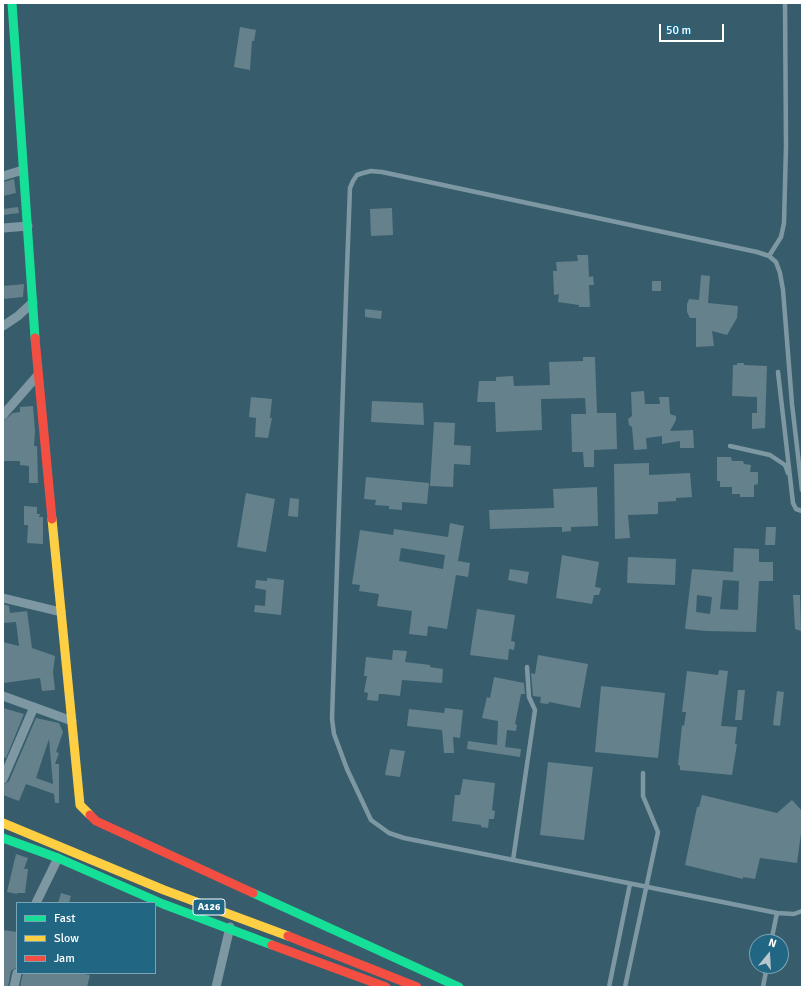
<!DOCTYPE html>
<style>
body{margin:0}
#map{position:relative;width:805px;height:990px;overflow:hidden;background:#375d6c;font-family:Signika,sans-serif}
canvas{display:block}
.frame{position:absolute;inset:0;border:4px solid #fff;pointer-events:none}
.legend{position:absolute;left:16px;top:902px;width:140px;height:72px;box-sizing:border-box;background:#216682;border:1px solid #7aa3b4;margin:0;padding:5px 7px;list-style:none;font-size:12px;color:#fff}
.legend li{display:flex;align-items:center;gap:8px;height:20px}
.legend b{width:20px;border:1px solid #7aa3b4}
.north{position:absolute;left:749px;top:934px;width:40px;height:40px;box-sizing:border-box;background:#216682;border:1px solid #7aa3b4;border-radius:50%;rotate:18deg;font-size:11px;font-weight:700;line-height:16px;text-align:center;color:#fff}
.north::after{content:'';display:block;margin:auto;width:14px;height:18px;background:#b9c6cc;clip-path:polygon(50% 0,100% 100%,50% 72%,0 100%)}
.scale{position:absolute;left:659px;top:24px;width:65px;height:18px;box-sizing:border-box;border:2px solid #fff;border-top:0;padding-left:5px;font-size:12px;line-height:14px;white-space:nowrap;color:#fff;-webkit-text-stroke:3px #216682;paint-order:stroke}
</style>
<div id="map">
<canvas width="805" height="990"></canvas>
<div class="frame"></div>
<ul class="legend">
<li><b style="height:5px;background:#16e098"></b>Fast</li>
<li><b style="height:5px;background:#ffcf43"></b>Slow</li>
<li><b style="height:5px;background:#f24e42"></b>Jam</li>
</ul>
<div class="north">N</div>
<div class="scale">50 m</div>
</div>
<script>
const ctx = document.querySelector('canvas').getContext('2d');
ctx.lineJoin = 'round';
function paint(path, color) { ctx.fillStyle = color; ctx.fill(path, 'evenodd'); }
const toPath = rows => new Path2D(rows.map(r => 'M' + r).join(''));
function trace(path, color, width, dash) { ctx.strokeStyle = color; ctx.lineWidth = width; ctx.lineCap = dash ? 'butt' : 'round'; ctx.setLineDash(dash || []); ctx.stroke(path); }
function label(font, color, halo, rows, align = 'center') {
  ctx.font = font + ' Signika,sans-serif'; ctx.lineWidth = 4; ctx.setLineDash([]); ctx.textBaseline = 'middle'; ctx.strokeStyle = halo; ctx.fillStyle = color; for (const [text, x, y, turn = 0] of rows) {
    ctx.save(); ctx.translate(x, y); ctx.rotate((+turn || 0) * Math.PI / 180); ctx.textAlign = isNaN(turn) ? turn : align; if (halo) ctx.strokeText(text, 0, 0); ctx.fillText(text, 0, 0); ctx.restore();
  }
}
paint(toPath([
 [240,27,256,30,254,41,252,41,250,70,234,67],
 [14,179,16,193,3,196,3,182],
 [18,207,19,213,3,215,3,209],
 [392,208,393,235,371,236,370,209],
 [577,255,588,255,589,277,593,276,594,285,589,285,590,307,579,307,579,305,558,302,559,294,554,295,553,271,557,271,556,262,578,261],
 [701,275,710,276,708,303,738,306,737,318,727,335,712,331,714,346,696,347,696,318,690,318,687,312,687,304,689,299,699,300],
 [652,281,661,281,661,291,652,291],
 [24,284,23,297,3,299,3,286],
 [365,309,382,311,381,319,365,317],
 [583,357,595,357,597,413,616,413,617,449,594,450,594,467,584,467,583,452,572,452,571,414,586,414,585,398,541,399,542,430,496,432,495,402,477,402,479,381,496,381,496,377,513,376,514,386,550,385,549,362,583,361],
 [737,363,744,363,744,365,767,366,765,428,752,429,752,413,757,413,757,397,732,396,733,365,737,365],
 [644,391,645,404,660,404,659,397,669,397,670,414,676,416,676,420,670,431,693,430,694,448,680,448,680,441,662,444,662,436,646,438,647,449,634,450,632,427,629,425,628,419,632,416,631,392],
 [251,397,272,399,270,418,272,418,268,438,255,437,256,418,249,417],
 [372,401,423,403,424,425,371,422],
 [33,406,35,431,34,446,37,446,38,483,29,483,29,466,20,465,20,461,3,461,3,421,13,413,20,412,20,407],
 [434,422,455,423,454,445,471,446,470,465,454,464,453,487,430,486],
 [717,457,731,457,732,461,743,461,744,464,751,465,750,472,758,472,758,484,754,485,754,497,740,497,740,494,732,494,732,487,720,487,720,481,717,481],
 [649,463,649,475,690,473,692,497,676,498,676,501,658,502,658,514,628,515,630,538,615,539,614,464],
 [366,477,429,483,427,504,402,502,402,510,389,509,389,506,375,505,376,500,364,499],
 [597,487,598,526,571,527,571,531,562,532,562,527,554,527,490,529,489,510,554,508,553,489],
 [246,493,275,499,266,552,237,547],
 [290,498,299,499,298,517,288,516],
 [24,506,37,507,37,514,40,514,39,517,43,517,43,544,27,543,28,525,24,525],
 [450,523,464,526,458,561,470,563,468,577,456,575,447,629,428,626,427,636,409,634,412,611,377,606,379,594,359,591,360,585,352,584,360,530,393,535,394,529,448,537],
 [401,548,445,555,443,569,399,561],
 [766,527,776,527,775,545,765,545],
 [734,548,759,549,759,562,773,562,773,581,759,581,756,632,707,631,685,629,692,569,733,572],
 [723,580,739,581,738,610,720,609],
 [697,595,712,597,710,614,696,612],
 [562,555,599,562,595,587,601,588,599,595,594,595,592,604,556,598],
 [628,557,676,559,675,585,627,583],
 [510,569,529,572,527,584,508,580],
 [267,578,284,580,281,615,254,612,255,605,265,606,266,590,255,588,256,580,267,581],
 [793,595,800,595,801,631,795,629],
 [3,604,9,606,10,613,27,611,32,648,55,656,53,672,55,690,42,691,40,678,4,683,3,642,19,646,16,622,3,623],
 [477,609,515,615,511,641,515,642,514,650,509,649,508,660,470,655],
 [393,650,407,651,405,662,430,665,430,667,443,669,442,683,402,680,400,696,383,694,379,694,378,701,367,700,368,693,364,692,367,676,364,676,366,657,392,660],
 [538,655,588,664,580,708,549,702,548,704,540,703,541,697,533,696,531,673,535,674],
 [719,670,728,671,721,726,737,727,735,744,737,744,732,775,680,770,680,766,678,765,682,725,684,726,686,712,682,712,687,671,718,675],
 [494,677,524,683,525,694,521,694,515,724,517,725,516,731,507,730,505,747,521,749,520,757,467,749,468,741,497,745,498,721,482,718,487,697,490,698],
 [601,686,665,693,658,758,595,752],
 [738,690,745,690,742,720,735,720],
 [777,691,784,692,780,726,773,725],
 [3,708,24,714,6,758,3,757],
 [445,708,463,710,460,738,453,737,454,753,444,753,442,730,407,726,409,709,444,713],
 [36,718,59,723,63,732,56,752,59,753,55,764,59,764,59,803,55,803,54,794,26,784,19,801,3,795,3,785,9,781],
 [49,739,52,773,53,784,36,778],
 [390,749,405,751,400,777,385,775],
 [548,762,593,767,584,840,540,835],
 [463,779,495,783,492,810,495,811,494,819,489,819,488,828,481,827,481,825,452,821,455,795,460,795],
 [702,795,777,813,792,800,802,811,802,826,797,863,760,858,755,879,743,877,743,879,685,865,697,807,699,807],
 [16,854,28,858,24,869,28,869,25,893,17,893,17,894,7,892],
 [61,893,71,896,69,903,58,903],
 [3,930,17,932,17,967,11,971,8,987,3,987],
 [23,973,78,973,90,975,87,987,20,987]
]), '#65818c');
trace(toPath([
 [769,256,781,237,784,223,786,146,785,3],
 [778,372,793,503,796,509,802,511],
 [730,446,770,455,785,465,788,473],
 [802,490,792,404,783,290,780,273,776,262,769,256,757,252,382,172,371,171,363,173,357,175,353,181,350,188,346,296,332,719,334,734,347,769,371,820,389,833,404,838,777,913,794,914,802,911],
 [513,860,535,710,529,697,527,667],
 [771,942,777,913],
 [609,987,630,884],
 [625,987,658,832,643,796,643,773],
 [763,987,767,966]
]), '#7d98a2', 4.5);
trace(toPath([
 [3,176,23,170],
 [3,228,28,226],
 [3,326,18,316,33,302],
 [3,415,38,375],
 [3,598,61,612],
 [3,696,72,721],
 [3,779,34,707],
 [36,903,58,858],
 [14,987,17,973],
 [216,987,230,927]
]), '#7d98a2', 9);
trace(toPath([
 [12,3,35,338],
 [3,838,58,858,163,904,272,945],
 [253,893,459,987]
]), '#16e098', 9);
trace(toPath([
 [52,519,80,805,90,815],
 [3,823,164,890,288,936]
]), '#ffcf43', 9);
trace(toPath([
 [35,338,52,519],
 [90,815,96,821,253,893],
 [288,936,417,987],
 [272,945,386,987]
]), '#f24e42', 9);
for (const [x, y, w] of [
 [209,907,32]
]) { const box = new Path2D(); box.roundRect(x - w / 2, y - 8, w, 16, 3); ctx.fillStyle = '#216682'; ctx.fill(box); trace(box, '#fff', 1); }
label('bold 10px', '#fff', null, [
 ["A126",209,907]
]);
</script>
